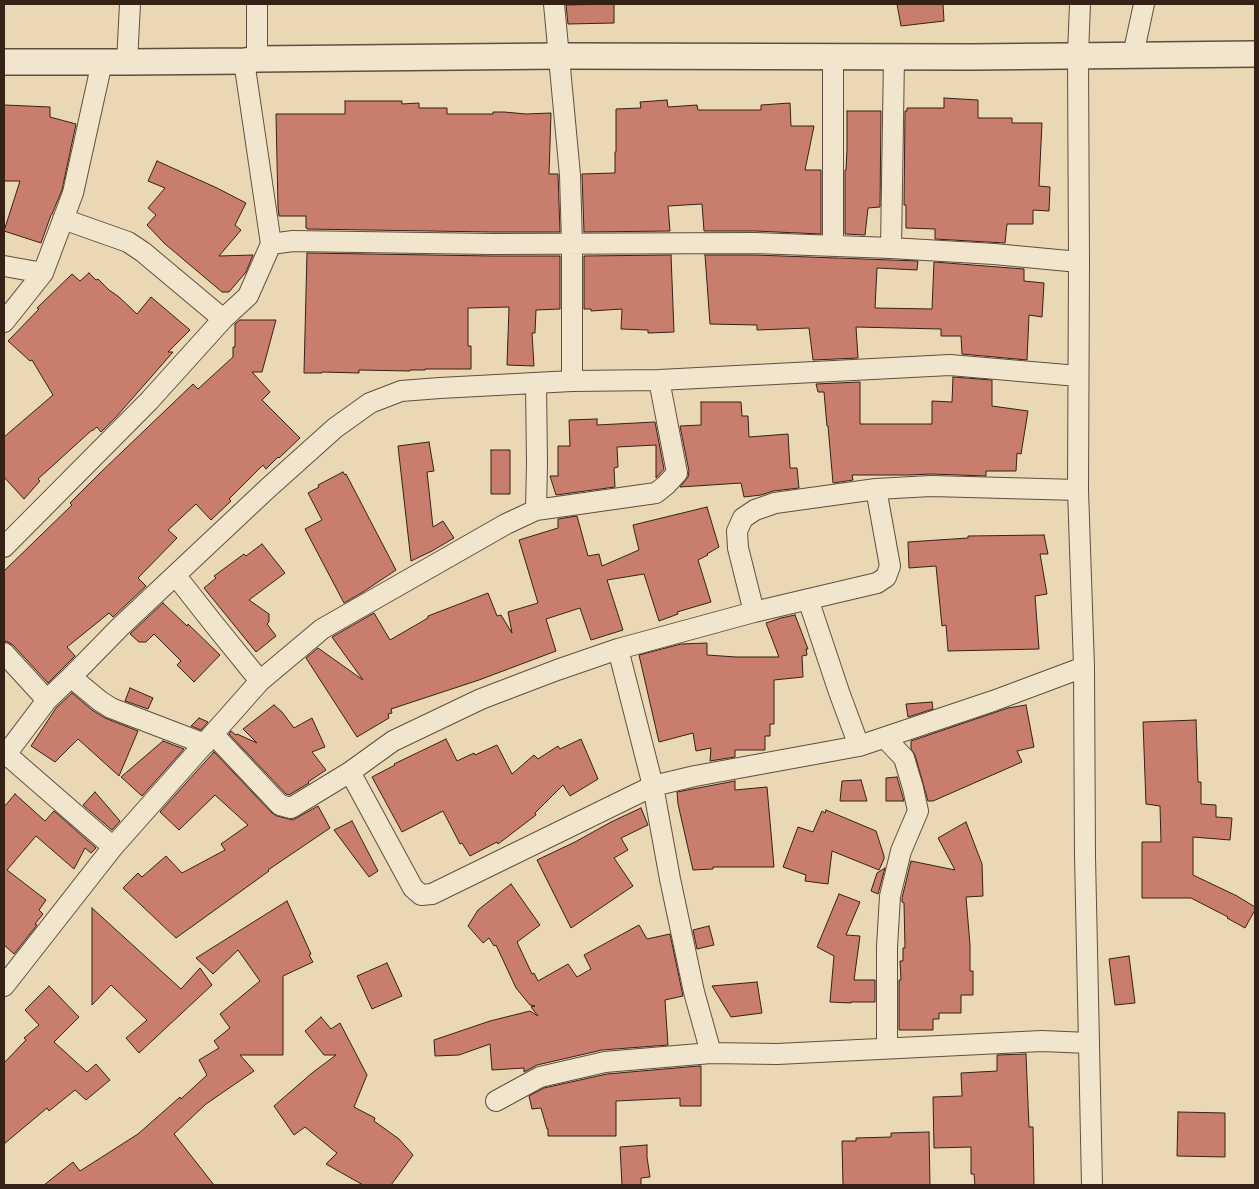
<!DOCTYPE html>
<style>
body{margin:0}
#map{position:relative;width:1259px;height:1189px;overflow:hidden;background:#ead7b4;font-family:Alegreya,serif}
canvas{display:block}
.frame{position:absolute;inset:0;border:5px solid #352116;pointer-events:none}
</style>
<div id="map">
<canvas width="1259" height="1189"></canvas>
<div class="frame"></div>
</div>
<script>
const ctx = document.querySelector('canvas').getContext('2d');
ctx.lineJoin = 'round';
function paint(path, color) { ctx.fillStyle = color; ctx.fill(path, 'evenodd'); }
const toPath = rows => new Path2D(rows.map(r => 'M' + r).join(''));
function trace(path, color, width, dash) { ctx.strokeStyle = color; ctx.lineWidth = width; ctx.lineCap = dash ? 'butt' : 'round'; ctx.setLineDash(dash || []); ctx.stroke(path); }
const building = toPath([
 [614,4,614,23,568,24,566,5,614,4],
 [897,4,943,4,944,21,901,26,897,4],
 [944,98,978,100,978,118,1012,118,1012,123,1042,123,1039,186,1050,187,1049,211,1033,210,1033,224,1007,224,1005,243,935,239,935,229,906,228,906,205,904,205,905,111,907,111,907,108,944,108,944,98],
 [667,100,668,107,697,105,698,110,761,110,761,105,790,103,791,126,814,126,805,170,821,170,821,234,755,231,704,231,702,204,668,206,670,231,584,232,582,174,615,173,615,152,616,152,616,109,641,108,640,102,667,100],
 [345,101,402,101,402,104,419,103,419,108,447,108,447,114,493,114,493,112,504,112,526,114,551,113,549,174,558,174,560,232,492,232,307,229,307,228,306,228,306,216,279,216,278,208,276,114,345,114,345,101],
 [4,105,50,107,50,117,76,124,62,190,52,214,51,215,41,243,4,231,20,181,4,181,4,105],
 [847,111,881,111,880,207,868,208,865,235,845,234,845,170,846,170,847,149,847,111],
 [157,161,217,188,246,203,235,225,241,230,219,256,253,255,246,272,229,292,222,292,164,243,147,225,156,215,148,208,165,188,148,181,157,161],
 [307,253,492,256,560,256,560,309,536,310,535,333,532,333,534,366,507,365,509,307,468,308,468,346,471,346,471,369,425,369,425,370,410,370,410,371,359,370,359,373,322,372,322,373,304,373,307,253],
 [671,255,674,332,648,333,648,330,621,329,622,309,591,311,591,309,584,309,584,256,671,255],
 [705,255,755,255,918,261,917,270,877,268,875,308,932,309,934,262,1024,269,1024,281,1044,283,1042,317,1029,315,1027,360,962,354,961,336,941,336,941,329,856,327,858,358,813,360,809,328,757,330,757,325,710,324,705,255],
 [89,273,96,280,98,279,109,290,119,297,137,314,151,297,190,330,168,352,173,352,117,416,101,432,97,427,92,431,92,430,38,479,40,481,24,499,4,477,4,437,53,395,32,360,30,361,8,341,39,309,37,308,72,274,80,281,89,273],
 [240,320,276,320,262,372,252,372,270,392,262,400,300,438,279,458,278,457,266,469,263,465,229,499,231,501,211,520,196,504,168,530,177,538,138,578,146,586,113,617,109,613,67,647,75,656,48,683,13,645,8,642,4,641,4,571,72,505,70,503,100,473,193,384,198,389,233,357,233,347,235,347,235,324,240,320],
 [953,377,992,380,992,406,1028,411,1021,454,1017,453,1016,471,986,471,986,476,931,474,910,475,852,475,853,480,833,483,828,426,827,426,824,392,818,392,816,384,860,382,860,424,932,424,932,401,952,402,953,377],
 [701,402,741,402,742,416,748,416,749,437,788,434,790,468,797,468,799,488,773,491,761,495,744,497,741,483,680,487,688,477,689,471,680,426,701,425,701,402],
 [597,419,597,425,655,422,664,469,656,478,656,445,617,447,618,467,614,468,615,487,556,495,550,476,558,476,558,446,570,446,569,420,597,419],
 [429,442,434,471,427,472,433,527,443,521,454,538,432,551,411,561,398,446,429,442],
 [491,450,510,450,510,494,491,494,491,450],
 [343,472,345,475,346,474,396,570,363,592,344,603,305,529,322,520,308,493,319,487,318,485,343,472],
 [707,507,719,547,707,554,708,555,698,560,711,602,677,612,678,614,659,621,644,574,607,580,623,630,591,640,580,608,546,619,556,651,479,680,391,709,392,713,388,714,389,718,357,737,306,658,318,648,363,680,332,637,374,613,390,640,428,618,428,616,488,593,497,616,501,615,512,633,508,612,538,603,519,540,558,528,558,519,577,516,588,556,599,554,602,566,639,550,633,525,707,507],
 [1044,535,1048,554,1040,554,1047,594,1035,596,1039,649,948,651,946,625,942,626,936,566,909,568,908,542,968,538,968,536,1044,535],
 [262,544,285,573,249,600,269,614,269,622,267,624,276,636,256,652,204,588,216,578,214,576,244,554,246,556,262,544],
 [163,603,187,626,188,624,220,655,194,682,177,665,181,661,154,634,146,642,139,642,130,634,163,603],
 [795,615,808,649,806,649,807,655,802,656,803,677,774,680,774,724,770,724,770,736,765,736,765,750,735,750,735,757,710,761,711,748,696,751,693,733,659,742,639,655,681,644,707,643,707,655,736,657,779,657,766,623,781,618,795,615],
 [130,688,153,698,148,709,125,701,130,688],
 [72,693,92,710,105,718,138,731,119,776,78,739,55,762,31,746,56,708,72,693],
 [932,702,933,709,908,717,906,704,932,702],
 [274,705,282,712,294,728,312,718,325,747,312,752,326,770,308,782,309,783,289,795,286,794,229,734,231,731,236,735,237,734,257,743,243,729,274,705],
 [1026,705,1034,747,1017,751,1022,762,933,801,928,801,915,755,911,749,911,741,1008,708,1026,705],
 [199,718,208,722,201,730,191,726,199,718],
 [1196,720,1198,782,1201,782,1201,804,1216,805,1216,817,1232,818,1230,840,1193,837,1193,875,1237,896,1255,907,1255,910,1245,928,1227,918,1228,917,1191,898,1142,898,1142,842,1161,842,1160,806,1146,804,1143,722,1196,720],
 [446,739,457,761,474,753,475,755,497,745,512,774,534,755,538,759,558,746,560,749,581,739,598,779,570,796,563,785,535,813,536,815,498,844,497,842,470,856,462,843,460,844,443,811,402,832,372,777,395,765,394,764,446,739],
 [163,741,184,749,142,796,121,777,163,741],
 [214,752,272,813,277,816,293,820,318,806,330,828,268,870,269,871,176,938,123,888,138,873,142,877,166,856,182,873,225,850,221,844,248,825,215,795,179,830,160,812,214,752],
 [897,777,904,801,886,801,886,778,897,777],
 [861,780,867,801,840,801,842,781,861,780],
 [735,781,735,790,767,787,774,867,713,867,713,869,693,870,678,804,677,792,735,781],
 [95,792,120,821,112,830,83,805,95,792],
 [15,794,45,821,54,811,96,848,91,853,85,848,74,869,36,836,7,870,46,900,39,910,43,914,35,924,37,925,14,954,4,945,4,807,15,794],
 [641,808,648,825,621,838,628,850,614,858,633,886,571,928,537,860,575,842,611,822,641,808],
 [826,810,876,831,884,856,884,859,879,870,832,851,828,884,805,881,806,875,783,867,798,827,813,832,822,811,825,813,826,810],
 [352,821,378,871,369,877,334,830,352,821],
 [966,822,982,864,983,896,966,897,970,945,970,971,973,971,973,995,961,995,961,1013,939,1013,939,1019,933,1019,933,1030,899,1030,899,980,901,980,900,961,903,961,903,948,905,948,904,903,902,902,902,898,911,861,955,870,938,838,966,822],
 [885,868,878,894,871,891,877,873,885,868],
 [511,884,540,925,517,942,532,974,534,973,538,981,568,964,577,977,591,969,584,955,639,925,647,939,670,934,683,996,665,1000,668,1045,602,1050,537,1065,524,1072,524,1068,492,1070,490,1044,459,1055,435,1056,434,1040,490,1021,530,1011,538,1016,531,1007,535,1006,530,1005,516,988,496,945,494,946,489,938,483,943,468,926,478,910,511,884],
 [839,894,860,902,846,935,860,936,854,980,875,980,875,1002,851,1002,851,1003,830,1002,834,956,817,947,839,894],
 [287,901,311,954,309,955,313,962,283,976,283,1055,240,1055,254,1071,206,1104,174,1134,214,1185,44,1185,73,1162,80,1171,138,1134,180,1097,181,1099,207,1075,199,1060,219,1048,214,1041,230,1028,220,1014,260,981,238,950,213,974,196,958,287,901],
 [92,908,181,989,200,968,212,985,139,1053,126,1038,147,1020,111,985,92,1005,92,908],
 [709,926,714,945,697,949,693,930,709,926],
 [1129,956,1135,1003,1115,1005,1109,959,1129,956],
 [387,963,402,996,372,1009,357,976,387,963],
 [757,982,762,1013,731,1017,712,986,757,982],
 [49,986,79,1017,54,1042,87,1072,96,1064,110,1080,86,1100,75,1090,49,1111,47,1108,4,1144,4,1063,26,1040,24,1038,39,1025,25,1010,49,986],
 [321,1017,331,1029,340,1023,367,1075,354,1107,375,1118,374,1121,399,1139,413,1155,391,1185,363,1185,326,1164,337,1153,305,1127,294,1135,274,1106,312,1073,336,1055,324,1055,305,1031,321,1017],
 [1026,1054,1029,1127,1033,1127,1034,1185,975,1185,974,1174,971,1174,971,1147,934,1148,933,1097,962,1096,961,1073,997,1071,997,1055,1026,1054],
 [699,1066,701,1066,701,1106,680,1106,680,1098,616,1101,616,1136,548,1136,548,1129,547,1129,541,1108,532,1109,529,1096,544,1088,607,1074,699,1066],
 [1178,1112,1225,1113,1225,1157,1177,1156,1178,1112],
 [929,1132,930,1185,843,1185,842,1141,856,1141,856,1138,891,1137,891,1133,929,1132],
 [647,1145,647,1157,650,1177,641,1178,641,1185,622,1185,620,1147,647,1145]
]);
paint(building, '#c97e6d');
trace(building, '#352116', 1);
const minor = toPath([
 [257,4,257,59],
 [554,4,570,175,572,243,572,381],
 [1080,4,1078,55,1079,262,1078,490,1084,667,1085,856,1092,1185],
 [1133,55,1144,4],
 [833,57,833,246],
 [244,61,271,244],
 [127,62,130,4],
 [63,219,128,242,143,252,223,319],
 [891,248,894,57],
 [4,266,43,273],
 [4,322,43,273,73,193,102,62],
 [536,510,656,493,666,485,677,473,659,380],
 [4,547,149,401,223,319,248,296,271,244,293,241,492,244,755,243,891,248,994,254,1079,262],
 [176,576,213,623,260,681],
 [808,599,839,692,859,746,993,701,1084,667],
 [754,612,738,548,737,531,743,518,755,510,775,503,876,489,931,486,1078,490],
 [618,649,653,786,670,879,694,992,711,1053],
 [4,653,47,700],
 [71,677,100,701,111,708,205,744],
 [213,734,280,805,291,808,350,772,393,741,481,699,557,670,618,649,754,612,877,583,886,577,890,566,876,489],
 [885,738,904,758,913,788,918,811,901,851,890,896,887,947,887,1048],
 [6,754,113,847],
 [4,757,47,700,71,677,120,627,267,489,335,428,370,403,401,391,440,388,572,381,659,380,950,365,1078,376],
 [350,772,413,888,421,895,432,894,653,786,695,776,859,746],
 [4,986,113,847,260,681,322,629,506,524,536,510,537,463,536,383],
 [496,1101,540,1077,605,1062,711,1053,777,1054,1042,1041,1089,1043]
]);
const tertiary = toPath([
 [4,62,127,62,244,61,257,59,559,56,973,57,1255,54]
]);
trace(minor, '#624e3e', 22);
trace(tertiary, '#624e3e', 28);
trace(minor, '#f1e5ce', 20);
trace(tertiary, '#f1e5ce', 25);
</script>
